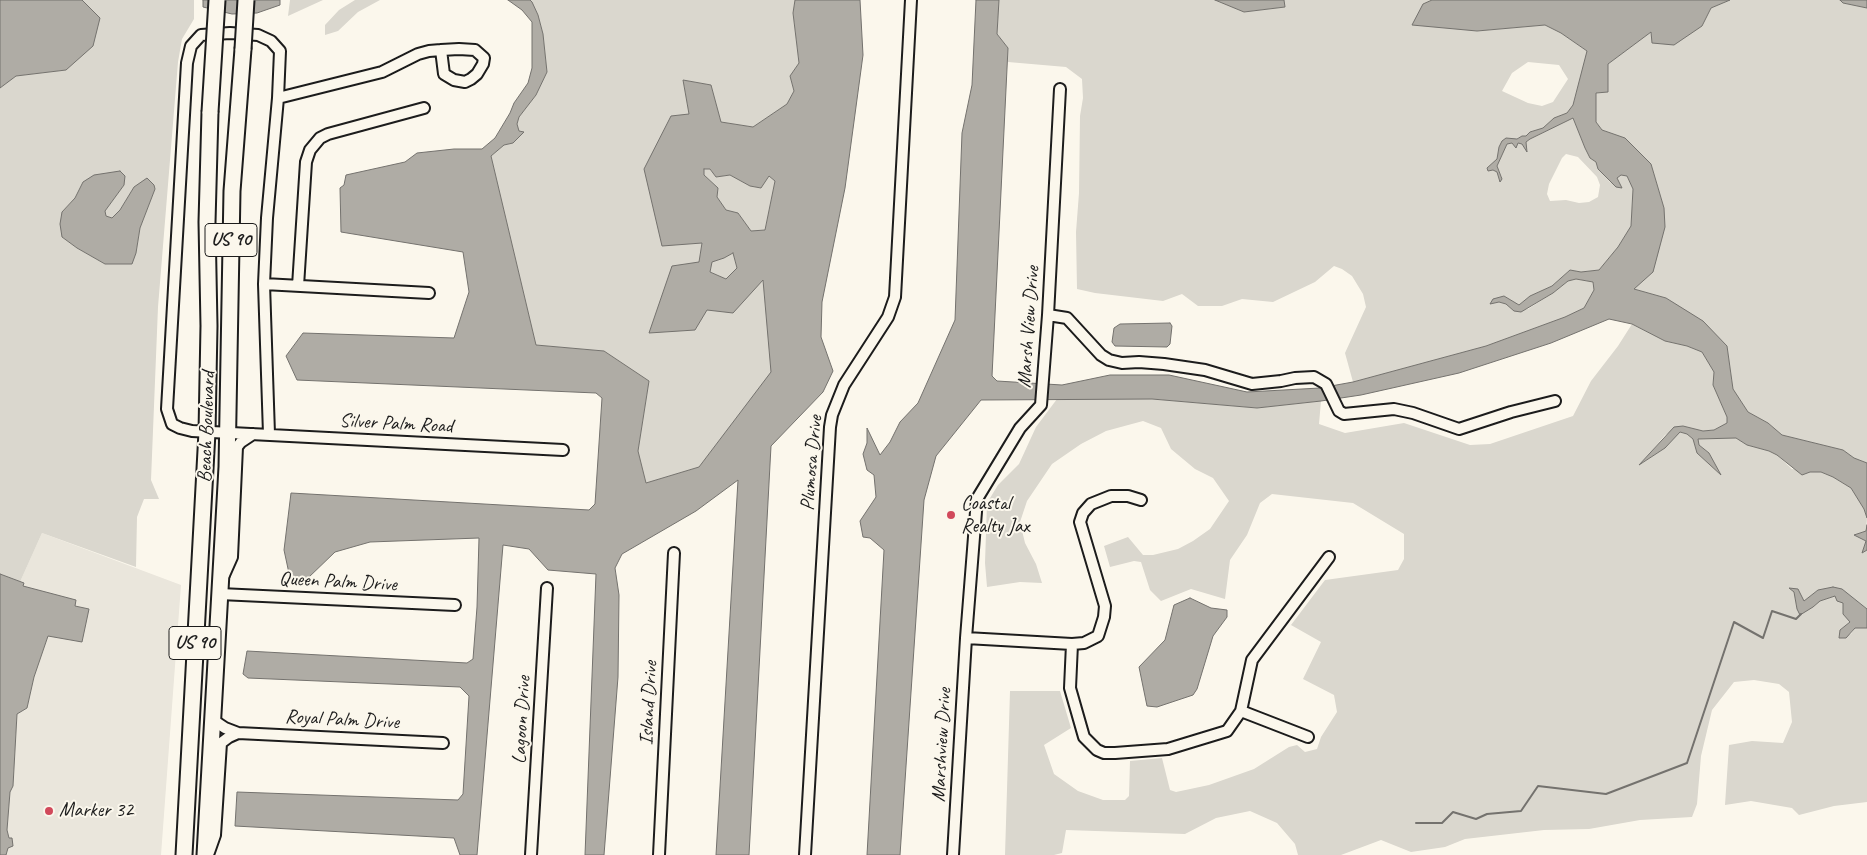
<!DOCTYPE html>
<style>
body{margin:0}
canvas{display:block;background:#fbf7ec}
</style>
<canvas width="1867" height="855"></canvas>
<script>
const ctx = document.querySelector('canvas').getContext('2d');
ctx.lineJoin = 'round';
function paint(path, color) { ctx.fillStyle = color; ctx.fill(path, 'evenodd'); }
const toPath = rows => new Path2D(rows.map(r => 'M' + r).join(''));
function trace(path, color, width, dash) { ctx.strokeStyle = color; ctx.lineWidth = width; ctx.lineCap = dash ? 'butt' : 'round'; ctx.setLineDash(dash || []); ctx.stroke(path); }
function label(font, color, halo, rows, align = 'center') {
  ctx.font = font + ' Caveat,sans-serif'; ctx.lineWidth = 4; ctx.setLineDash([]); ctx.textBaseline = 'middle'; ctx.strokeStyle = halo; ctx.fillStyle = color; for (const [text, x, y, turn = 0] of rows) {
    ctx.save(); ctx.translate(x, y); ctx.rotate((+turn || 0) * Math.PI / 180); ctx.textAlign = isNaN(turn) ? turn : align; if (halo) ctx.strokeText(text, 0, 0); ctx.fillText(text, 0, 0); ctx.restore();
  }
}
paint(toPath([
 [42,533,181,585,161,855,6,855,9,838,7,830,10,792,13,786,17,714,27,708,34,677,48,636,89,609,75,606,23,586,20,582]
]), '#eae6dc');
paint(toPath([
 [82,0,194,0,194,19,182,39,178,62,158,307,151,480,159,499,144,499,137,517,136,567,42,533,20,582,0,574,0,88,16,76,66,70,100,18],
 [83,182,124,185,105,211,106,216,112,218,120,210,134,187,154,185,155,189,140,228,136,253,105,264,77,248,62,237,62,212,75,198],
 [290,0,323,0,288,16],
 [355,0,380,0,358,12,338,31,325,35,325,25,339,10],
 [530,0,795,0,793,13,799,63,790,76,794,91,787,104,753,127,721,122,711,85,683,80,689,114,702,243,699,262,707,310,763,280,772,372,699,467,646,483,638,451,649,381,604,351,536,345,491,156,504,145,513,143,523,132,519,131,517,124,519,117,536,95,547,72,543,34,538,15],
 [999,0,1215,0,1244,12,1285,7,1284,0,1432,0,1423,4,1477,31,1545,25,1561,33,1588,52,1573,105,1567,113,1554,118,1543,128,1530,132,1526,136,1522,136,1499,147,1497,159,1487,168,1488,171,1493,170,1497,172,1500,181,1502,178,1497,166,1507,144,1512,143,1522,144,1527,150,1526,142,1530,139,1573,118,1585,148,1590,158,1596,162,1598,169,1610,182,1622,188,1617,178,1620,175,1627,176,1633,189,1631,226,1618,247,1599,270,1581,272,1570,270,1552,286,1530,296,1519,305,1504,296,1491,303,1499,302,1506,304,1514,311,1528,309,1553,293,1568,281,1576,279,1593,282,1594,290,1584,308,1565,317,1486,346,1353,382,1345,353,1366,307,1363,294,1352,276,1342,269,1334,266,1315,282,1273,302,1242,299,1222,306,1198,306,1182,294,1163,301,1095,293,1077,289,1076,232,1079,193,1080,116,1083,98,1082,79,1066,67,1008,62,1008,48,997,34],
 [1528,62,1559,65,1568,79,1553,102,1542,106,1528,103,1502,91,1512,73],
 [1566,154,1578,157,1597,177,1600,185,1598,197,1589,202,1579,203,1566,200,1550,201,1547,194,1549,184,1562,158],
 [1730,0,1840,0,1843,3,1867,8,1867,463,1854,458,1843,450,1782,435,1768,423,1748,412,1733,389,1727,346,1715,335,1666,298,1634,289,1664,208,1651,164,1625,138,1602,130,1596,122,1596,93,1608,92,1608,64,1652,31,1702,26,1711,8],
 [704,169,710,169,716,177,730,175,750,186,761,188,769,176,775,181,765,230,751,231,738,213,726,210,717,197,718,188,704,175],
 [733,253,737,268,726,279,710,272,711,262,724,258],
 [1632,324,1665,341,1687,346,1702,352,1714,372,1713,385,1727,417,1727,423,1714,430,1703,431,1683,426,1665,435,1641,464,1665,448,1679,432,1687,434,1693,439,1697,453,1720,474,1709,453,1699,445,1698,439,1736,438,1747,445,1769,451,1777,455,1792,469,1821,472,1833,477,1851,488,1864,509,1867,518,1866,531,1855,535,1867,541,1863,552,1867,550,1867,609,1853,598,1818,590,1804,601,1794,592,1797,609,1813,607,1820,601,1835,596,1843,603,1850,622,1840,630,1839,638,1851,634,1855,628,1867,628,1867,802,1834,806,1799,815,1792,808,1751,801,1725,805,1729,745,1752,741,1783,743,1792,722,1789,692,1779,684,1754,680,1734,682,1712,710,1701,756,1697,804,1692,817,1640,820,1589,829,1544,830,1465,839,1445,847,1411,852,1381,840,1341,855,1298,855,1295,844,1277,823,1250,811,1216,818,1185,834,1066,830,1062,853,1054,855,1005,855,1010,691,1060,691,1071,728,1044,745,1054,774,1078,791,1103,800,1125,800,1129,796,1130,761,1162,758,1170,790,1176,792,1209,785,1254,769,1289,747,1297,745,1305,752,1317,749,1321,737,1337,712,1334,695,1303,679,1321,642,1291,625,1325,580,1398,570,1404,559,1404,534,1353,503,1272,494,1260,503,1247,535,1230,560,1225,599,1191,589,1161,601,1150,590,1141,562,1134,561,1110,567,1104,546,1128,537,1143,555,1153,555,1178,549,1193,541,1210,529,1229,501,1213,478,1195,469,1171,449,1161,428,1143,421,1106,431,1081,444,1052,464,1027,501,1020,522,1025,543,1036,564,1042,583,1020,582,987,587,985,563,987,503,998,485,1019,464,1036,427,1057,399,1152,399,1257,408,1321,401,1319,424,1345,433,1404,423,1470,445,1490,444,1573,416,1591,381,1618,346]
]), '#dad7ce');
const water = toPath([
 [0,0,82,0,100,18,93,46,66,70,16,76,0,88,0,0],
 [203,0,280,0,280,5,257,13,232,14,203,7,203,0],
 [508,0,530,0,532,2,538,15,543,34,547,72,536,95,519,117,517,124,519,131,524,132,513,143,504,145,491,156,536,345,604,351,649,381,638,451,646,483,699,467,771,372,763,280,733,313,707,310,695,330,649,333,672,266,699,262,702,243,662,246,644,169,671,116,689,114,683,80,711,85,721,122,753,127,787,104,794,91,790,76,799,63,793,13,795,0,860,0,863,55,845,188,822,302,821,337,833,371,823,392,771,446,749,855,716,855,738,480,696,511,622,554,615,568,619,595,618,677,604,855,585,855,596,574,548,570,529,549,503,545,477,855,460,855,454,838,235,826,237,792,458,800,463,794,469,696,460,687,248,678,243,674,247,651,467,663,473,659,477,607,479,538,370,542,335,552,308,578,290,578,284,550,291,493,589,510,595,504,602,398,596,393,297,380,286,356,303,333,454,338,469,292,463,252,341,232,340,188,344,185,346,175,405,162,417,153,454,149,482,149,495,138,510,113,514,103,528,83,532,68,532,22,522,10,508,0],
 [704,169,710,169,716,177,730,175,750,186,761,188,769,176,775,181,765,230,751,231,738,213,726,210,717,197,718,188,704,175,704,169],
 [733,253,737,268,726,279,710,272,712,262,724,258,733,253],
 [976,0,999,0,997,34,1008,48,992,376,997,381,1062,385,1110,375,1169,375,1247,392,1320,388,1353,382,1486,346,1565,317,1584,308,1594,290,1593,282,1576,279,1568,281,1553,293,1521,312,1514,311,1506,304,1499,302,1490,304,1493,299,1504,296,1519,305,1530,296,1552,286,1570,270,1581,272,1599,270,1618,247,1631,226,1633,189,1627,176,1621,175,1617,178,1622,188,1616,187,1598,169,1596,162,1590,158,1585,148,1573,118,1530,139,1526,142,1527,152,1522,144,1518,143,1516,148,1512,143,1507,144,1497,166,1502,179,1500,182,1497,172,1493,170,1488,171,1487,168,1497,159,1499,147,1502,141,1506,138,1517,139,1522,136,1526,136,1530,132,1543,128,1554,118,1567,113,1573,105,1587,51,1561,33,1545,25,1477,31,1412,25,1423,4,1432,0,1730,0,1711,8,1702,26,1674,45,1652,43,1651,32,1608,64,1608,92,1596,93,1596,122,1602,130,1625,138,1651,164,1664,208,1665,227,1653,272,1634,289,1666,298,1703,321,1727,346,1733,389,1748,412,1768,423,1782,435,1843,450,1854,458,1867,463,1867,518,1864,509,1851,488,1833,477,1821,472,1810,472,1802,475,1777,455,1769,451,1747,445,1736,438,1698,439,1699,445,1709,453,1721,475,1697,453,1693,439,1687,434,1680,432,1665,448,1639,465,1674,427,1683,426,1703,431,1714,430,1727,423,1727,417,1713,385,1714,372,1702,352,1687,346,1665,341,1632,324,1609,319,1551,343,1459,373,1361,395,1321,401,1257,408,1152,399,981,400,936,456,924,500,900,855,867,855,884,550,870,538,863,537,860,521,876,497,874,475,867,470,863,454,867,443,867,428,880,455,890,442,900,422,918,403,955,320,962,133,972,85,976,0],
 [1215,0,1284,0,1285,7,1244,12,1215,0],
 [1840,0,1867,0,1867,8,1843,3,1840,0],
 [120,171,125,176,124,185,105,211,106,216,112,218,120,210,134,187,147,178,154,185,155,189,140,228,136,253,132,264,105,264,77,248,62,237,60,224,62,212,75,198,83,182,94,175,120,171],
 [1170,323,1172,326,1170,344,1167,347,1115,346,1112,342,1114,328,1120,324,1170,323],
 [1867,525,1867,550,1862,553,1866,541,1854,535,1866,531,1867,525],
 [0,574,24,583,23,586,76,600,75,606,89,609,82,642,48,636,34,677,27,708,17,714,13,786,10,792,7,830,9,838,12,838,13,846,8,848,6,855,0,855,0,574],
 [1833,587,1842,589,1867,609,1867,628,1855,628,1846,638,1839,638,1840,630,1850,622,1843,614,1843,603,1837,601,1835,596,1820,601,1813,607,1800,615,1797,609,1794,592,1789,588,1798,589,1804,601,1818,590,1833,587],
 [1190,598,1211,608,1227,610,1227,617,1213,636,1197,689,1193,695,1157,707,1147,706,1139,667,1165,640,1174,605,1190,598]
]);
paint(water, '#afaca5');
trace(water, '#74726e', 1);
trace(toPath([
 [1416,823,1442,823,1453,812,1476,819,1487,814,1521,811,1538,786,1606,794,1687,763,1734,622,1763,638,1772,611,1796,619,1801,614]
]), '#74726e', 2);
const minor = toPath([
 [278,98,382,72,418,54,429,51,441,50,459,49,475,50,484,58,483,64,477,74,471,79,465,82,454,80,444,74,441,50],
 [264,284,429,293],
 [298,286,306,162,310,150,320,138,328,134,424,108],
 [1048,315,1067,318,1101,355,1109,360,1122,363,1139,362,1164,364,1205,370,1252,384,1281,381,1295,378,1314,377,1326,384,1339,411,1344,414,1394,409,1413,413,1459,429,1511,412,1555,401],
 [269,434,264,284,267,218,278,98,280,51,271,41,258,35,230,33,201,35,191,46,187,63,167,409,172,424,180,428,192,431,563,450],
 [224,575,232,557,237,447,241,442,253,434],
 [220,594,455,605],
 [966,638,1072,644,1084,643,1098,636,1104,617,1105,606,1080,522,1083,513,1091,504,1111,496,1128,496,1141,500],
 [1072,644,1070,688,1084,737,1097,750,1104,753,1115,753,1168,749,1227,731,1241,711,1252,660,1329,557],
 [1241,711,1308,737],
 [213,720,225,728,238,733,443,743],
 [209,852,215,835,221,743,229,737,238,733],
 [531,855,547,588],
 [659,855,674,553],
 [805,855,830,427,832,415,844,385,888,317,895,297,911,0],
 [953,855,966,638,977,499,1020,428,1041,405,1048,315,1060,89]
]);
const highway = toPath([
 [184,855,207,432,209,326,207,222,210,112],
 [205,855,227,467,232,191,243,49]
]);
trace(minor, '#1c1c1c', 14);
trace(highway, '#1c1c1c', 19);
trace(minor, '#fbf7ec', 10);
trace(highway, '#fbf7ec', 15);
const highwayBridge = toPath([
 [243,49,246,0],
 [210,112,217,0]
]);
trace(highwayBridge, '#1c1c1c', 19, []);
trace(highwayBridge, '#fbf7ec', 15);
for (const [x, y, r, color] of [
 [951,515,5,"#d1495b"],
 [49,811,5,"#d1495b"]
]) { const dot = new Path2D(); dot.arc(x, y, r, 0, 2 * Math.PI); ctx.fillStyle = color; ctx.fill(dot); trace(dot, '#fbf7ec', 2); }
for (const [x, y, w] of [
 [231,240,52],
 [195,643,52]
]) { const box = new Path2D(); box.roundRect(x - w / 2, y - 16.5, w, 33, 4); ctx.fillStyle = '#fbf7ec'; ctx.fill(box); trace(box, '#1c1c1c', 1); }
label('bold 19px', '#1c1c1c', null, [
 ["US 90",231,240],
 ["US 90",195,643]
]);
label('20px', '#1c1c1c', '#fbf7ec', [
 ["Marsh View Drive",1029,327,-86],
 ["Silver Palm Road",396,424,3],
 ["Beach Boulevard",207,427,-88],
 ["Plumosa Drive",812,463,-85],
 ["Queen Palm Drive",338,582,3],
 ["Island Drive",649,703,-87],
 ["Royal Palm Drive",342,720,3],
 ["Lagoon Drive",522,720,-87],
 ["Marshview Drive",942,745,-87]
]);
label('20px', '#1c1c1c', '#fbf7ec', [
 ["Coastal",961,504],
 ["Realty Jax",961,527],
 ["Marker 32",59,811]
], 'left');
</script>
